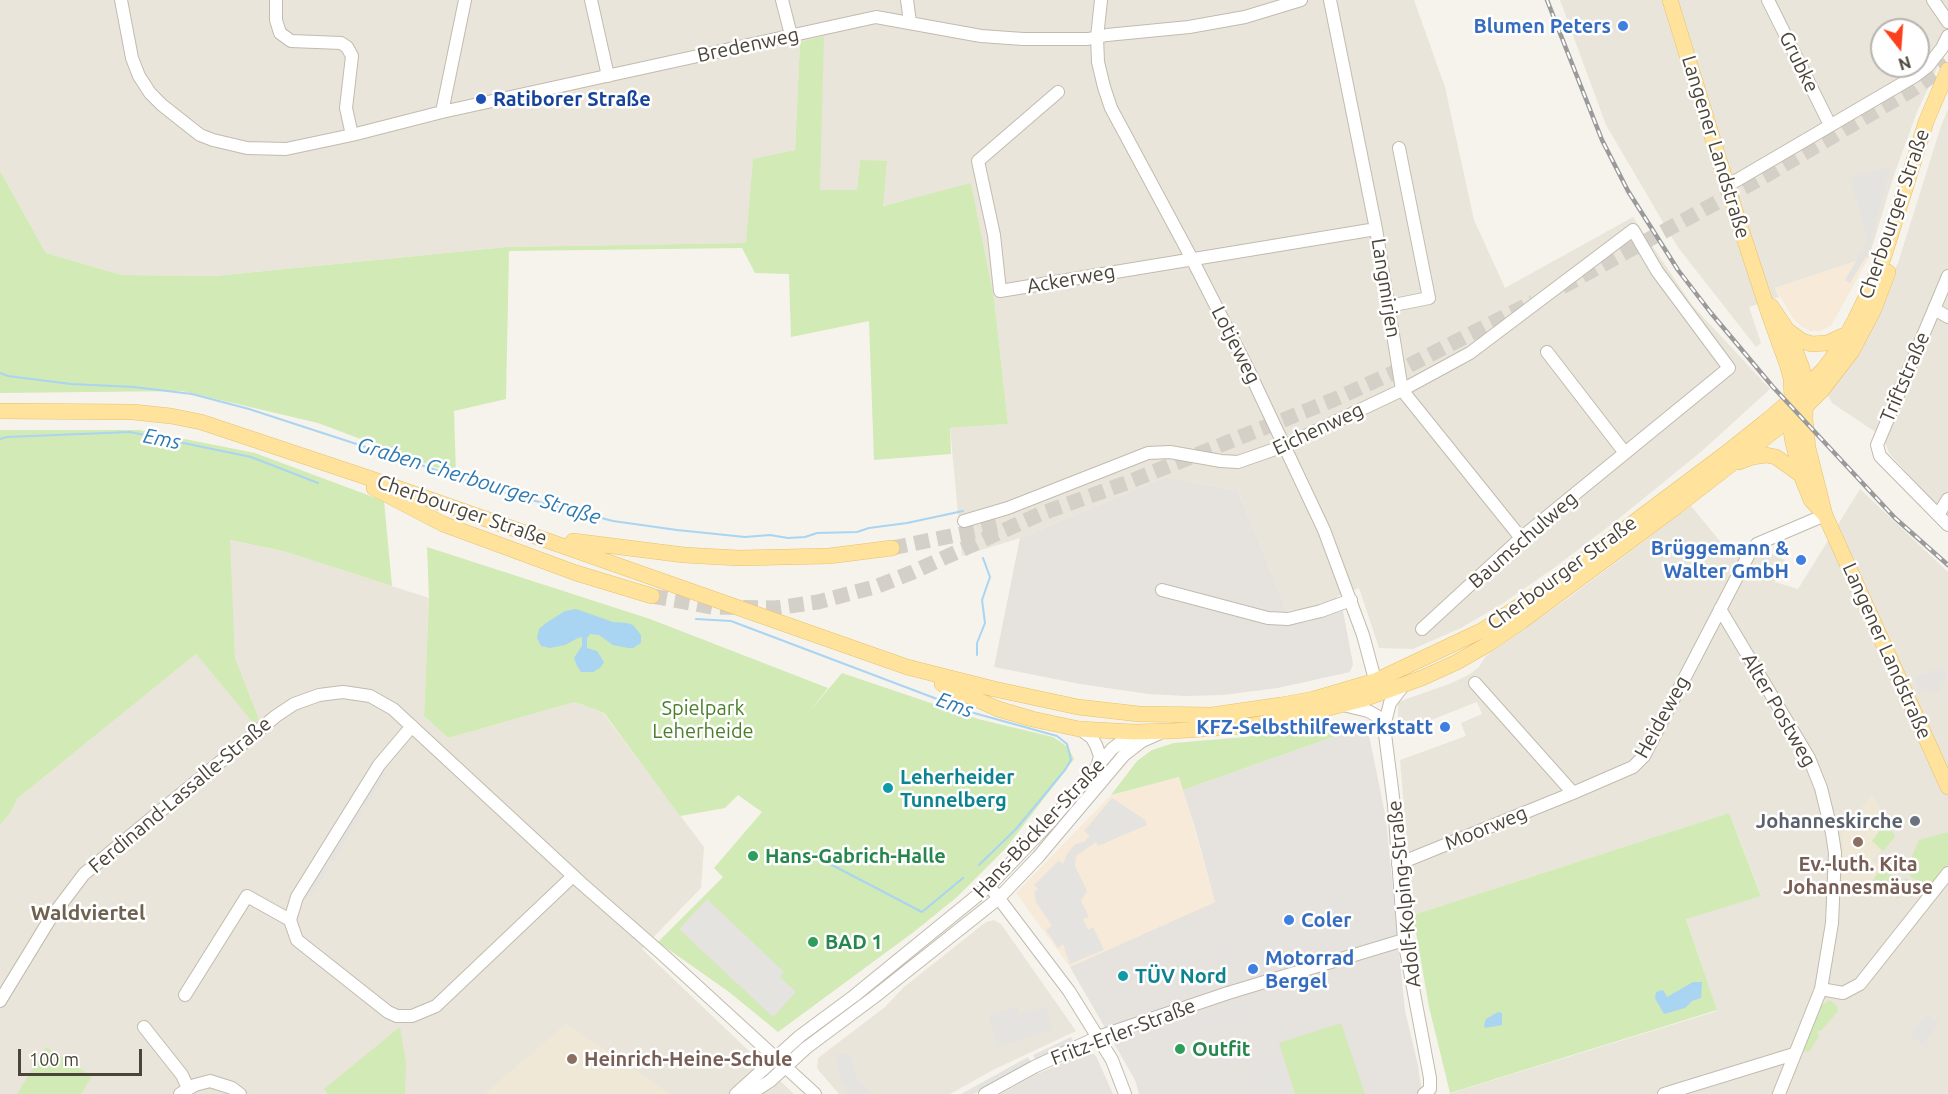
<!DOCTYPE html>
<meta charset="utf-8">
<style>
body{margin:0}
#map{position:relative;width:1948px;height:1094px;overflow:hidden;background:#f6f3ec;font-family:Ubuntu,sans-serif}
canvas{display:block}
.north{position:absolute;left:1870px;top:18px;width:60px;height:60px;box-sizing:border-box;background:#fff;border:2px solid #b7b4b0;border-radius:50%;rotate:163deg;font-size:16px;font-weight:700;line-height:24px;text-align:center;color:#4b4439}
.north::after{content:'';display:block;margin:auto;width:21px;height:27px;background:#fc3f1d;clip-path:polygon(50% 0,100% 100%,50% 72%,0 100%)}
.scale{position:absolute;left:18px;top:1049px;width:124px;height:27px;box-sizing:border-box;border:3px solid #4b4439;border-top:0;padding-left:8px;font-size:18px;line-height:21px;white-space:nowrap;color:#4b4439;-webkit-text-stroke:4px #fff;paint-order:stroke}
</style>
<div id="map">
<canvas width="1948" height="1094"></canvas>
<div class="north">N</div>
<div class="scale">100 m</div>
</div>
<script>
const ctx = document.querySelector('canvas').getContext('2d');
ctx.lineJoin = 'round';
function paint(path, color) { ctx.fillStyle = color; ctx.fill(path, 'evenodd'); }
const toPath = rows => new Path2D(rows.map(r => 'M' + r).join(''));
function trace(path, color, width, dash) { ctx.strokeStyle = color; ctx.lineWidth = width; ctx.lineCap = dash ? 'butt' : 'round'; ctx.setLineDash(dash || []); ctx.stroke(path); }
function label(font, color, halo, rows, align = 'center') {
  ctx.font = font + ' Ubuntu,sans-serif'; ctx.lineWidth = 5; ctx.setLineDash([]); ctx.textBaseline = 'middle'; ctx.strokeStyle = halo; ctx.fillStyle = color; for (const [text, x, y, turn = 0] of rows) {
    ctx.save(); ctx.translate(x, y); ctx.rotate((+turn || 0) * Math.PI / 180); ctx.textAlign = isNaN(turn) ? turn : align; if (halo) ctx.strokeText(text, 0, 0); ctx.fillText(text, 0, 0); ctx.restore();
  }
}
paint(toPath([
 [0,0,1414,0,1445,87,1474,220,1505,288,1633,217,1692,305,1770,389,1702,451,1617,520,1554,568,1502,604,1461,628,1413,649,1379,648,1359,588,1338,596,1336,599,1309,608,1287,611,1238,491,1165,477,1020,538,962,556,950,428,1008,424,994,298,971,184,882,206,860,160,857,190,820,190,800,42,795,150,753,160,747,243,507,247,215,276,122,275,46,253,0,171],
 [1560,0,1948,0,1948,45,1917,112,1894,175,1869,257,1775,288,1779,297,1749,307,1761,343,1756,347,1677,246,1606,125],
 [1882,30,1918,30,1918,66,1882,66],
 [1948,109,1948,519,1889,453,1883,437,1832,403,1825,390,1884,290,1898,263,1941,126],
 [1860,489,1948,572,1948,1094,1448,1094,1717,1011,1686,918,1761,895,1729,813,1413,915,1400,760,1466,736,1461,723,1482,714,1477,702,1398,733,1398,702,1452,683,1470,674,1479,667,1486,656,1567,599,1691,506,1729,552,1760,549,1785,560,1775,582,1798,589],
 [229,540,283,551,429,598,424,716,448,738,575,702,603,713,704,847,701,888,642,949,794,1094,0,1094,0,825,11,812,17,799,196,654,254,723,259,719,235,658],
 [994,920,1001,924,1076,1031,993,1070,950,1094,839,1094,820,1072,817,1068,818,1058,885,1007,904,987,986,922]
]), '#eae5da');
paint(toPath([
 [1869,257,1831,326,1819,331,1810,331,1801,326,1793,318,1775,288],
 [1180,777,1215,902,1070,967,1016,893,1111,795]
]), '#f7ead8');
paint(toPath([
 [1165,477,1238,491,1287,611,1291,624,1307,622,1343,611,1353,664,1350,672,1278,688,1223,695,1185,696,1148,694,1080,684,994,667,1020,538],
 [1367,725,1386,819,1405,1011,1418,1065,1422,1094,1139,1094,1135,1080,1070,967,1215,902,1195,828,1183,790],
 [1085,1053,1092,1053,1096,1056,1113,1094,1000,1094,1035,1075]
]), '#e6e2dd');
paint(toPath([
 [1872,794,1887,821,1872,841,1882,848,1872,861,1883,867,1865,890,1842,880,1843,844,1841,834],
 [566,1024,671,1094,484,1094]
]), '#efe8d6');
paint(toPath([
 [824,36,820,190,857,190,860,160,887,161,883,206,971,183,994,298,1008,424,950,428,951,454,874,460,869,321,791,337,789,274,755,273,742,248,509,251,506,399,454,411,456,475,318,423,182,391,0,393,0,171,46,253,122,275,215,276,507,247,746,243,753,159,795,150,800,42],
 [0,430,139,430,255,453,384,501,392,586,283,551,230,540,235,658,259,719,254,724,196,654,17,799,11,812,0,825],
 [427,547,650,619,828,688,808,713,842,673,978,719,1053,737,1068,747,1074,759,1006,848,957,897,915,931,778,1032,729,992,658,942,723,877,714,868,762,812,738,795,725,808,680,816,604,713,575,702,448,738,424,716,429,598],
 [1355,721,1367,725,1183,790,1179,777,1111,795,1137,761,1152,750,1174,743,1245,737],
 [1729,813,1761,896,1686,919,1717,1010,1450,1093,1429,1007,1413,915],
 [1887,821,1895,837,1883,851,1872,841],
 [1948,832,1948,865,1928,889,1910,876,1912,856,1919,840],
 [1882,868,1899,880,1907,879,1926,893,1922,898,1906,887,1898,899,1873,880],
 [1830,1000,1837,1006,1838,1011,1821,1031,1817,1031,1819,1036,1809,1052,1803,1051,1801,1047,1817,1008],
 [1341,1023,1365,1094,1295,1094,1279,1043],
 [400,1027,406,1063,405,1094,328,1094,324,1089],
 [46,1047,92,1076,81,1094,17,1094]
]), '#d2eab5');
paint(toPath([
 [1891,166,1868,253,1850,283,1845,280,1868,241,1850,178],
 [1942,667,1947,680,1940,683,1942,689,1930,694,1927,688,1919,691,1914,678],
 [381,770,386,774,366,806,360,803],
 [1112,798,1145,820,1147,825,1098,846,1096,842,1076,856,1075,866,1087,891,1081,901,1089,917,1083,919,1088,930,1093,927,1104,950,1070,964,1063,944,1058,948,1046,930,1052,926,1036,902,1034,893,1038,889,1034,885,1059,860,1063,864,1067,854,1075,844,1084,842,1090,836,1084,831],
 [356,810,361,813,333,862,327,859],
 [323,864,329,867,311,897,305,893],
 [707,899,784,972,780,977,796,992,773,1017,679,929],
 [1225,943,1234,973,1229,975,1219,945],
 [1186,960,1191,972,1162,985,1156,973],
 [1210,978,1212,984,1165,1000,1163,995],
 [1098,990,1110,1014,1104,1017,1093,993],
 [1247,1000,1251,1011,1165,1039,1161,1028],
 [1018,1006,1020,1014,1046,1006,1053,1030,998,1047,988,1016],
 [1927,1014,1939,1023,1925,1041,1930,1045,1928,1049,1910,1035],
 [1071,1037,1074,1043,1036,1061,1033,1055],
 [835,1054,850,1054,856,1077,872,1094,849,1094,840,1079],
 [1028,1057,1031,1062,974,1094,961,1094],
 [1280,1057,1291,1094,1257,1094,1248,1067]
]), '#e5e3e0');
paint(toPath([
 [576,609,613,622,627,623,633,625,641,635,641,643,633,648,628,648,613,645,599,635,590,634,587,638,587,648,597,651,604,662,600,668,593,672,581,672,577,666,574,658,582,646,582,637,578,638,565,645,550,648,541,646,537,638,539,629,546,623,565,611],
 [1693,982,1702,982,1701,998,1692,1001,1685,1008,1664,1014,1655,998,1656,992,1663,990,1667,997],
 [1498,1012,1502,1013,1502,1025,1485,1028,1484,1025,1486,1019]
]), '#a9d4f2');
trace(toPath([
 [0,373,8,376,71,384,134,387,192,394,249,409,516,496,613,521,677,530,745,537,770,535,788,538,805,537,817,533,857,532,869,528,907,523,963,511],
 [0,439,7,437,130,432,251,457,318,483],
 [696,619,731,621,974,713,1057,736,1067,744,1071,760,1065,770,1016,829,979,865],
 [977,655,977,643,985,623,982,600,990,577,983,558],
 [811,854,922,912,963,878]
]), '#a9d4f2', 2);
trace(toPath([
 [1562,287,1765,176,1915,88,1948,64],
 [892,548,1000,526],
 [652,596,712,607,775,608,818,602,878,586,913,572,1040,514,1126,483,1333,400,1406,367,1533,302]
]), '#d4d0c8', 15, [15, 8]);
const minor = toPath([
 [121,0,132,58,139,76,150,93,162,105,200,135,213,140,247,148,286,149,352,135,442,112,876,17,981,36,1023,39,1088,39,1107,35,1189,27,1245,17,1301,0],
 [276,0,276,20,280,33,291,41,341,43,347,47,352,56,346,108,352,135],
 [591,0,608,76],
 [782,0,791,35],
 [907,0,910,22],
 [1101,0,1097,37,1098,62,1104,87,1111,108,1192,259,1247,367,1324,530,1363,635,1377,687],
 [1330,0,1376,229,1402,390,1521,538],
 [1768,0,1830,125],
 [1933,0,1948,22],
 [1058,92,978,161,994,235,1000,291,1376,229],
 [442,112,465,0],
 [1727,186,1915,76,1928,66,1942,48,1948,36],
 [1948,276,1877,445,1880,456,1948,525],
 [1389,306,1429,298,1399,148],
 [1934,309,1948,317],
 [1547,352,1625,453],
 [1938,515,1948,499],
 [964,521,1008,508,1148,453,1170,452,1221,461,1238,462,1284,446,1402,390,1470,353,1633,230,1657,271,1729,368,1521,538,1422,629],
 [1162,590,1268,618,1288,619,1321,611,1351,600],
 [1720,609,1809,758,1821,788,1832,833,1835,853,1832,923,1821,989,1779,1094],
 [1475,683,1573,793,1633,767,1644,756,1749,554,1757,544,1825,515],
 [1403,686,1390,703,1384,726,1394,805,1404,940,1430,1078,1430,1089,1424,1094],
 [1343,705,1368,711,1377,716,1384,726],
 [412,726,379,765,297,897,290,920,297,940,388,1012,397,1016,412,1016,436,1006,573,876],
 [1080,729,1092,738,1096,745,1100,756,1098,764],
 [1398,864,1573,793],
 [994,892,1069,991,1112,1060,1125,1094],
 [1821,989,1843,993,1860,984,1948,873],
 [185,995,247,896,290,920],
 [0,1001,50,919,84,874,276,716,294,704,319,695,343,692,370,696,393,709,581,883,661,953,815,1094],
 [144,1027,182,1075,188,1088],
 [180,1094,195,1085,210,1081,232,1088,240,1094],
 [736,1094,800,1036,854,996,989,886,1052,820,1112,749,1134,732],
 [750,1094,770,1081,806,1048,873,998,999,898,1038,857,1124,755,1142,741,1158,734],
 [985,1094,1034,1067,1098,1037,1228,993,1404,940],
 [1664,1094,1794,1054]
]);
const major = toPath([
 [1670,0,1730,195,1770,317,1787,364,1791,378,1792,399,1790,419,1792,438,1801,475,1811,500,1825,515],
 [1771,306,1787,330,1802,368,1806,387,1805,419,1808,448,1825,515,1948,787],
 [1787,330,1802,341,1812,344,1827,343,1847,334],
 [0,411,133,412,171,416,201,422,372,479,907,667,994,689,1078,707,1139,714,1212,715,1281,705,1314,699,1375,681,1483,630,1545,589,1725,454,1769,419,1806,387,1823,370,1839,349,1855,320,1873,283,1884,256,1926,122,1948,70],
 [1739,462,1752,457,1766,455,1776,457,1801,475],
 [374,488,443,524,576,573,652,596],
 [573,541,684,555,739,558,829,556,892,548],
 [942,684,998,709,1032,719,1079,729,1134,732,1172,731,1249,726,1277,721,1364,699,1422,678,1457,662,1490,643,1522,621,1676,507,1806,406,1822,390,1852,351,1874,309,1888,272]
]);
trace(minor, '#c2bbae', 14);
trace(major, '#e6c16a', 16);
trace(minor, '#fff', 12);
trace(major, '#ffe39c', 15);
const rail = toPath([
 [1547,0,1602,140,1628,191,1678,270,1711,313,1773,387,1895,518,1948,565]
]);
trace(rail, '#9a9a9a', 4.5);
trace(rail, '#fff', 2, [7]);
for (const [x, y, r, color] of [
 [1623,26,6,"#3f7fe0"],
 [481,99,6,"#1a4fb4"],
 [1801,560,6,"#3f7fe0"],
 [1445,727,6,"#3f7fe0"],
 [888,788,6,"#0f9aa8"],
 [1915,821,6,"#6b7280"],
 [1858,842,6,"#8d6e63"],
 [753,856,6,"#2e9e5b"],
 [1289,920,6,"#3f7fe0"],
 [813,942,6,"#2e9e5b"],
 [1253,969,6,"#3f7fe0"],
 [1123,976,6,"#0f9aa8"],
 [1180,1049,6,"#2e9e5b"],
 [572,1059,6,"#8d6e63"]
]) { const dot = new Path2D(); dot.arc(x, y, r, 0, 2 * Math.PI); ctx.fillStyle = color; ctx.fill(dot); trace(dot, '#fff', 2); }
label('bold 20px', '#366cbe', '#fff', [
 ["Blumen Peters",1611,26],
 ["Brüggemann &",1789,548],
 ["Walter GmbH",1789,571],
 ["KFZ-Selbsthilfewerkstatt",1433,727],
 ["Coler",1301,920,"left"],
 ["Motorrad",1265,958,"left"],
 ["Bergel",1265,981,"left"]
], 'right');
label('20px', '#4b4439', '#fff', [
 ["Bredenweg",748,45,-12],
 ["Grubke",1799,62,64],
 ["Langener Landstraße",1716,147,73],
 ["Cherbourger Straße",1894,214,-71],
 ["Ackerweg",1071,279,-10],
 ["Langmirjen",1386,288,81],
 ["Lotjeweg",1236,345,63],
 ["Triftstraße",1905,377,-67],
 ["Eichenweg",1318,429,-25],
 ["Cherbourger Straße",462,510,19],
 ["Baumschulweg",1523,540,-41],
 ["Cherbourger Straße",1562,573,-36],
 ["Langener Landstraße",1887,651,66],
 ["Alter Postweg",1779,710,60],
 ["Heideweg",1662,717,-61],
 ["Ferdinand-Lassalle-Straße",180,795,-40],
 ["Hans-Böckler-Straße",1039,828,-47],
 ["Moorweg",1486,828,-22],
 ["Adolf-Kolping-Straße",1404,894,-96],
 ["Fritz-Erler-Straße",1123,1032,-21]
]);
label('bold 20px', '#164399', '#fff', [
 ["Ratiborer Straße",493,99]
], 'left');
label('20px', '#4a7f2a', '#fff', [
 ["Spielpark",703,708],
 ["Leherheide",703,731]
]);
label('bold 20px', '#0d838f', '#fff', [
 ["Leherheider",900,777],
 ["Tunnelberg",900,800],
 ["TÜV Nord",1135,976]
], 'left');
label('bold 20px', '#5b616d', '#fff', [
 ["Johanneskirche",1903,821]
], 'right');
label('bold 20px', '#27864d', '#fff', [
 ["Hans-Gabrich-Halle",765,856],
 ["BAD 1",825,942],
 ["Outfit",1192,1049]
], 'left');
label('bold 20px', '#785e54', '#fff', [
 ["Ev.-luth. Kita",1858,864],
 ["Johannesmäuse",1858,887],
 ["Heinrich-Heine-Schule",584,1059,"left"]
]);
label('italic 21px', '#2e7ab2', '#fff', [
 ["Ems",162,439,11],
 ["Graben Cherbourger Straße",479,481,17],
 ["Ems",955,705,20]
]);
label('bold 21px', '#6e6250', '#fff', [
 ["Waldviertel",88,913]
]);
</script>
